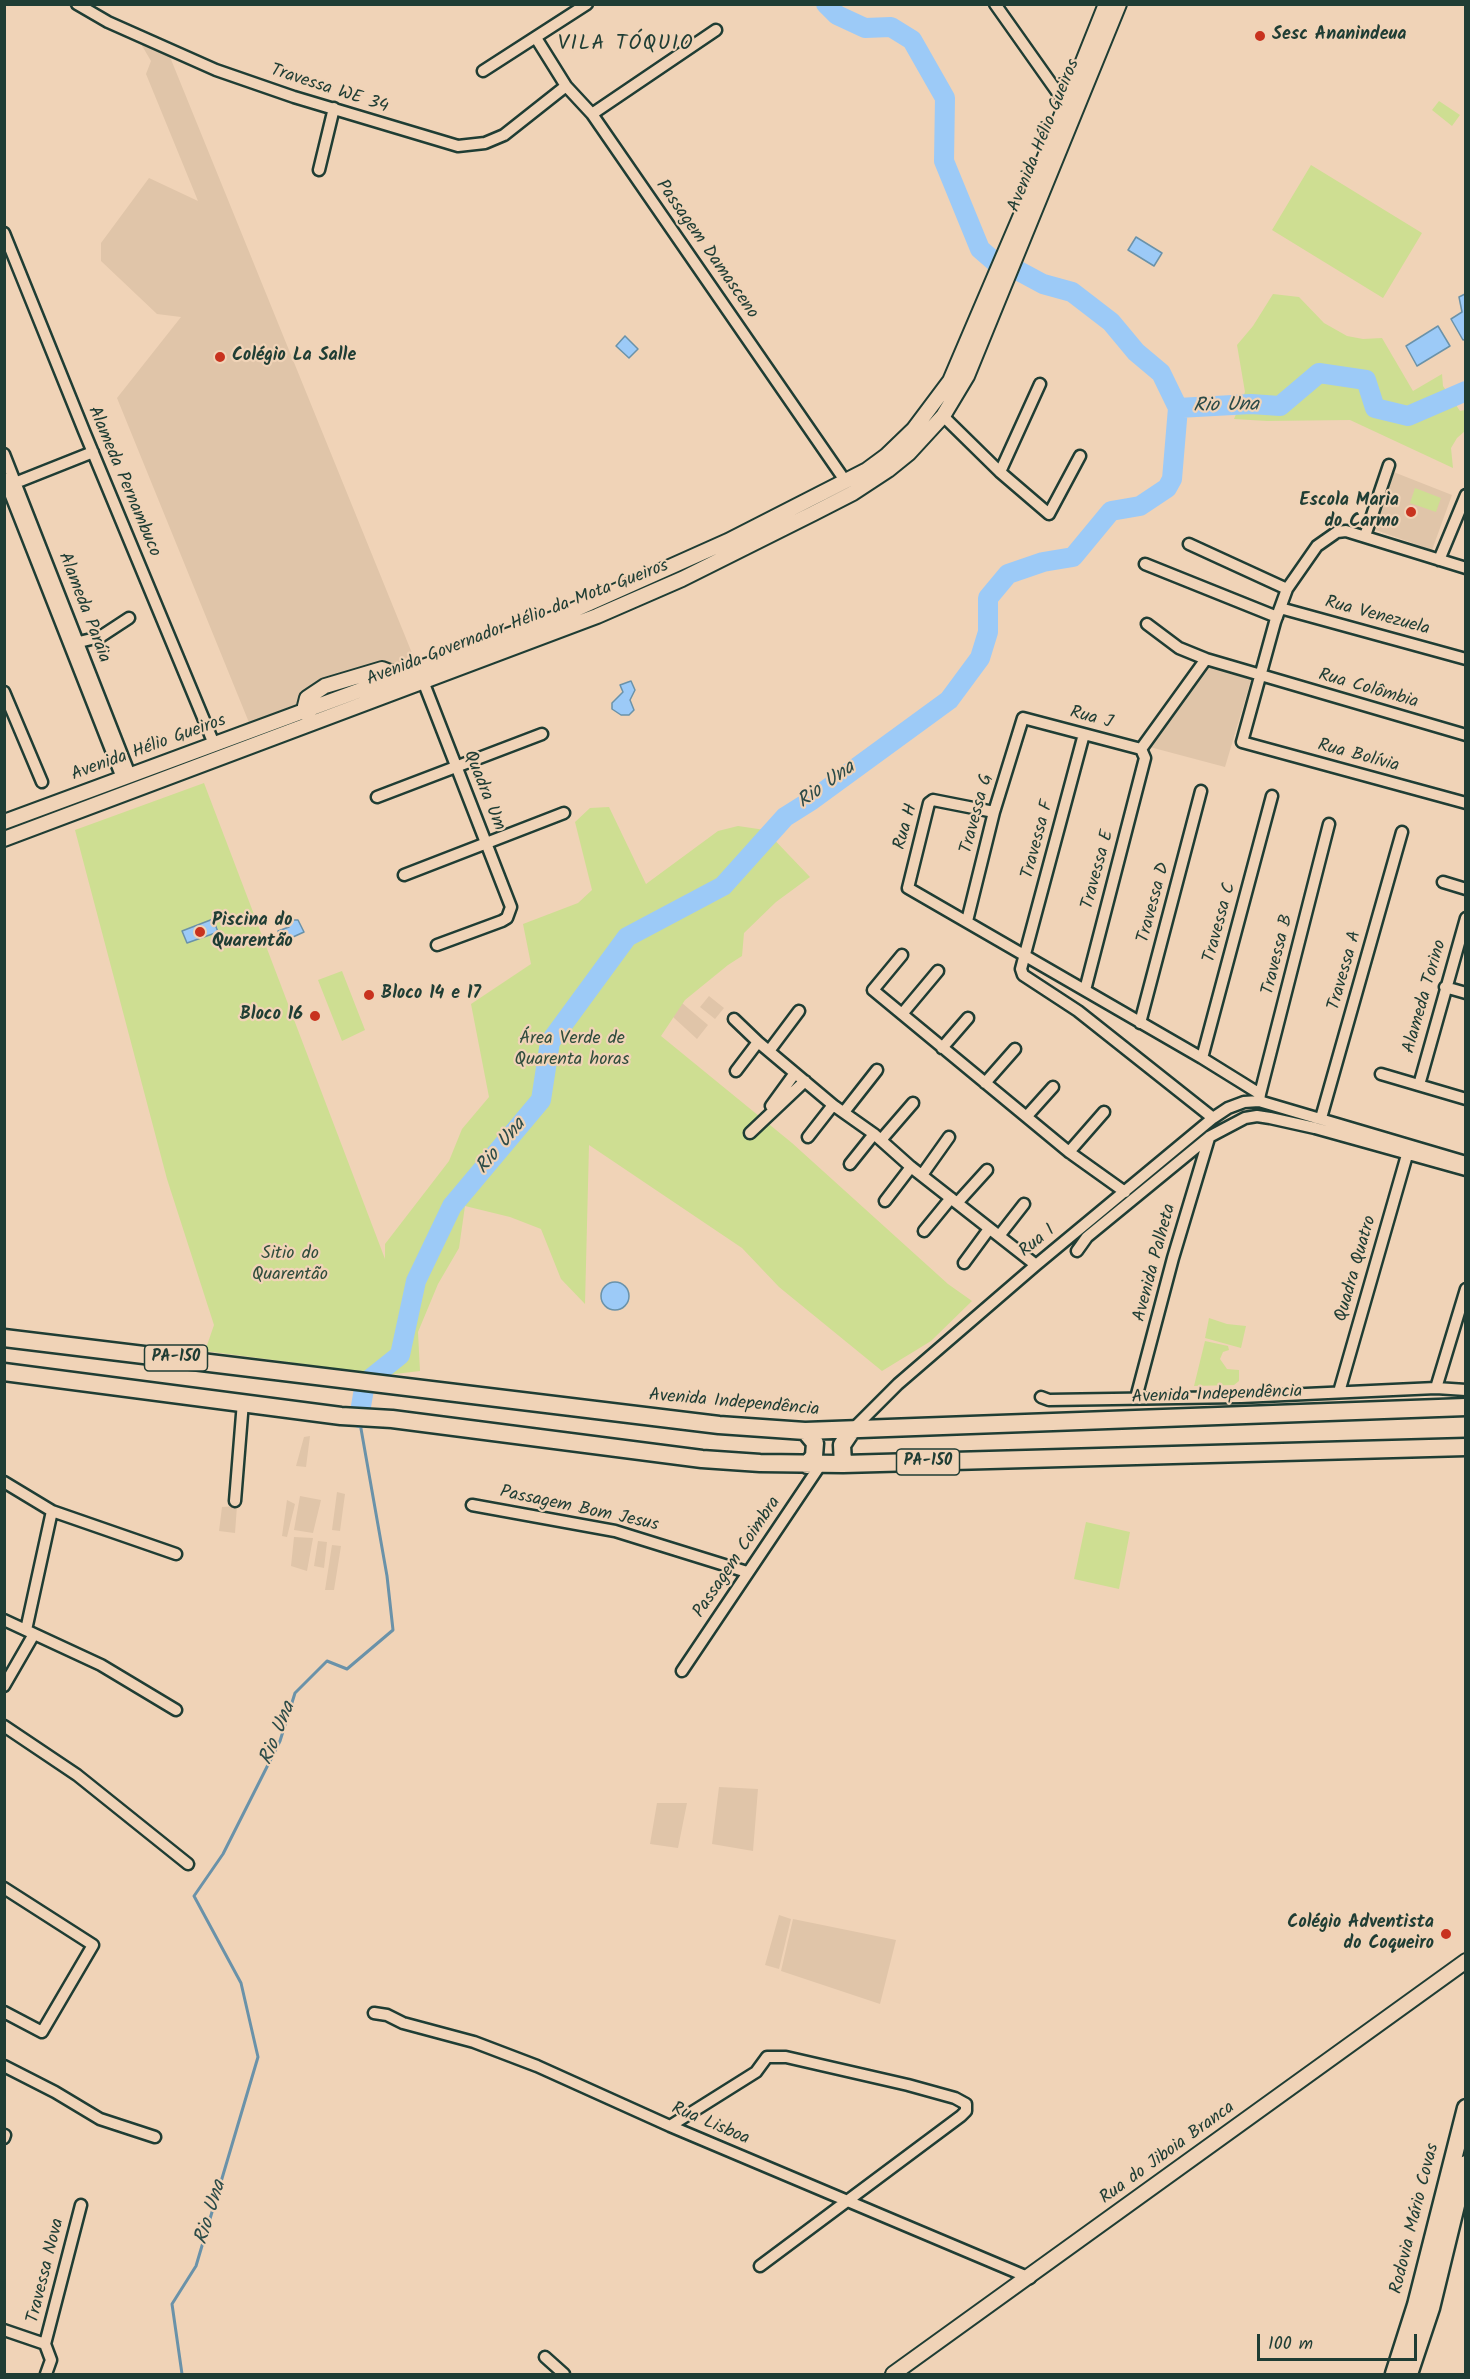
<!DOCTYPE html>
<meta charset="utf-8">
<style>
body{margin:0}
#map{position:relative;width:1470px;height:2379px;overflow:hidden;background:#f0d3b7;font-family:Kalam,sans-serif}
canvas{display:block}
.frame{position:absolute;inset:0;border:6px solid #1f3d34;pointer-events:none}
.scale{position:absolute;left:1257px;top:2334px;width:160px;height:27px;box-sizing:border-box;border:3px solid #1f3d34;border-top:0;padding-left:8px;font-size:18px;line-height:21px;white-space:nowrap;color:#1f3d34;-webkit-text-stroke:4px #f0d3b7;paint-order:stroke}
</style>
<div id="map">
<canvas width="1470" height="2379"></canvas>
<div class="frame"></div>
<div class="scale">100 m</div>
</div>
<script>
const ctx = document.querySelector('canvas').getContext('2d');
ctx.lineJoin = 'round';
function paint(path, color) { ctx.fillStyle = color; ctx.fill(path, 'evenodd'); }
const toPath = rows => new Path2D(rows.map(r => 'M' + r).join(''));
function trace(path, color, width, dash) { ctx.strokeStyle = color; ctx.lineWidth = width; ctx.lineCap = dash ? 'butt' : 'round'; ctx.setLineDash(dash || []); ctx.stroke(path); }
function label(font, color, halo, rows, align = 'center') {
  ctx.font = font + ' Kalam,sans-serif'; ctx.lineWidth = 4.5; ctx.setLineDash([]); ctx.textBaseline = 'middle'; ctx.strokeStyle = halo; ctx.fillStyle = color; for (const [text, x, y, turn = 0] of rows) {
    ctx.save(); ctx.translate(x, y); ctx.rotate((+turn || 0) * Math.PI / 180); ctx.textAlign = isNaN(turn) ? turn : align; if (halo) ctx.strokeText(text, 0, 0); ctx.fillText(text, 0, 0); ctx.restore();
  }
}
paint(toPath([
 [141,44,170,57,416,663,250,725,117,398,181,317,157,314,101,261,101,243,149,178,198,201,146,74,151,61],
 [1391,471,1452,495,1432,550,1370,528],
 [1206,664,1251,680,1225,767,1146,746],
 [709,996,724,1008,715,1019,700,1007],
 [682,1003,708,1025,697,1039,673,1017],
 [310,1436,306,1467,296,1466,304,1437],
 [337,1492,345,1494,340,1531,332,1530],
 [300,1496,321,1500,313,1533,294,1530],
 [287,1500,295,1504,287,1537,282,1536],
 [237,1506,235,1533,219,1531,222,1507],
 [294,1537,313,1538,307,1571,291,1566],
 [318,1541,327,1542,324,1568,314,1566],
 [332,1545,341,1546,334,1590,325,1590],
 [719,1787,758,1789,753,1851,712,1844],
 [657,1803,687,1803,678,1848,650,1844],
 [779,1915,791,1919,779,1969,765,1965],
 [793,1919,896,1940,880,2004,781,1971]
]), '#e0c5a9');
paint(toPath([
 [1439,101,1460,115,1452,126,1432,110],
 [1311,165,1422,233,1383,298,1272,230],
 [1273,294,1299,297,1324,323,1347,336,1363,339,1382,338,1413,391,1442,374,1443,386,1460,411,1465,410,1465,431,1457,438,1451,448,1453,468,1350,420,1267,421,1234,419,1245,392,1237,345,1253,326],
 [1415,488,1441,498,1436,512,1410,503],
 [204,783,385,1259,385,1244,449,1161,462,1129,489,1097,471,1004,531,964,523,924,578,903,592,890,575,822,590,808,609,807,646,884,718,831,738,826,765,830,810,877,776,902,744,933,742,956,728,965,685,1000,661,1036,792,1143,948,1284,972,1301,931,1341,882,1371,779,1287,742,1248,589,1145,585,1304,561,1279,541,1229,510,1217,465,1206,459,1248,438,1284,418,1332,420,1371,387,1375,386,1355,364,1372,205,1351,214,1325,167,1179,75,830],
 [342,971,365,1030,342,1041,318,980],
 [1209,1318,1227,1324,1246,1326,1241,1348,1205,1338],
 [1205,1341,1228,1346,1229,1350,1223,1352,1220,1359,1227,1369,1239,1370,1239,1381,1234,1385,1194,1386],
 [1086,1522,1130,1532,1119,1589,1074,1579]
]), '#cede92');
const water = toPath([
 [1136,237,1162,253,1154,266,1128,250,1136,237],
 [1465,294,1466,339,1463,340,1451,319,1462,312,1459,297,1465,294],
 [1438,326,1450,346,1417,366,1406,346,1438,326],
 [625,336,638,349,629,358,616,346,625,336],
 [631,681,635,690,630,700,634,710,629,715,621,715,612,709,612,703,623,692,620,685,631,681],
 [289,916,292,920,298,920,304,932,282,942,278,931,289,927,285,925,284,917,289,916],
 [213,919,218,932,187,943,182,931,213,919],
 '601 1296a14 14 0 1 1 28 0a14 14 0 1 1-28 0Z'
]);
paint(water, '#9ccaf7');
trace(water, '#6a92a9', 1.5);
trace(toPath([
 [182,2374,172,2304,196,2266,258,2057,241,1983,194,1896,223,1854,280,1741,295,1693,327,1661,347,1669,393,1630,387,1576,360,1423]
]), '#6a92a9', 3);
trace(toPath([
 [826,4,837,15,865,28,891,27,912,40,945,98,944,161,980,249,995,262,1017,270,1043,284,1072,292,1111,322,1136,352,1161,373,1178,408],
 [359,1418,365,1383,400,1355,416,1281,452,1206,541,1100,550,1042,627,937,723,886,785,817,812,800,949,700,980,658,988,632,988,598,1008,574,1043,562,1073,557,1111,511,1140,506,1167,488,1172,479,1178,408,1251,404,1280,406,1319,373,1366,380,1375,408,1408,416,1466,391]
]), '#9ccaf7', 20);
const street = toPath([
 [77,4,108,22,216,70,294,97,458,146,485,143,504,135,566,86],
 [995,4,1065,103],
 [536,38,566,86,592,114,846,482],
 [483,71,587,4],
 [592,114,716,30],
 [319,170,334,108],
 [4,233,84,431,214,744],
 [943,416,1000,472,1049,514,1080,456],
 [4,454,130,775],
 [1000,472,1040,384],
 [4,478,122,778],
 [10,485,93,452],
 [1365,536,1389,465],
 [1189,544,1287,589],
 [1439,560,1466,495],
 [1145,564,1277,617],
 [1466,568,1346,531,1337,532,1317,546,1287,589,1275,622,1242,742,1466,803],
 [1280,608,1466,659],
 [1147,624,1179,648,1206,659,1466,735],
 [79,642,100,637,129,618],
 [423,681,511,907,507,918,502,921,437,945],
 [4,692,42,782],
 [1084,734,1021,969,1023,975,1078,1011,1213,1118],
 [1141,749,1206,659],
 [377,797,542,734],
 [994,812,933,800,929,803,908,888,1202,1058,1260,1094,1259,1101],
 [404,875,564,813],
 [1443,882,1466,889],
 [967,921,994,812,1023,718,1141,749,1145,758,1085,990],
 [902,955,873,990,1069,1152,1125,1192],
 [1445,987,1466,993],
 [902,1014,938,971],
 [734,1019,758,1042,833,1105,874,1134,911,1167,1036,1265],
 [1140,1023,1201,791],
 [942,1048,968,1018],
 [769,1051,799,1011],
 [1202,1058,1272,796],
 [736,1071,758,1042],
 [1381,1074,1466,1099],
 [985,1083,1015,1049],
 [1419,1085,1466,918],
 [1260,1094,1329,824],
 [771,1106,795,1073],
 [844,1112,877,1070],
 [1027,1116,1053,1087],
 [1321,1118,1402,832],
 [750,1133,805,1081],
 [808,1137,833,1105],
 [881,1140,913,1103],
 [1069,1152,1104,1112],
 [850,1164,874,1134],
 [922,1175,949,1137],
 [885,1201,911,1167],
 [958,1202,987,1170],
 [924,1231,951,1198],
 [999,1236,1024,1204],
 [1077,1251,1087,1237,1209,1137,1245,1118,1257,1116,1270,1118,1315,1128,1466,1170],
 [964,1263,989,1229],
 [1436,1388,1466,1289],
 [1339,1392,1407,1155],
 [1041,1397,1049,1400,1241,1397,1436,1388,1466,1390],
 [1136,1398,1173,1258,1209,1138],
 [852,1430,898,1384,1036,1265,1213,1118,1228,1108,1244,1102,1259,1101,1466,1162],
 [4,1482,52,1511,176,1554],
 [235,1501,243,1402],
 [472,1505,615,1531,747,1572],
 [4,1620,101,1665,176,1710],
 [26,1630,52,1511],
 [682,1671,821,1464],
 [4,1686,34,1634],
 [4,1726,77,1775,188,1864],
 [4,1888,93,1945,42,2032,4,2012],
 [374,2013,387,2015,403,2023,474,2042,537,2066,670,2126,1030,2278],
 [4,2066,55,2092,100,2119,155,2137],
 [670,2126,756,2072,767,2057,786,2057,908,2085,955,2098,966,2104,966,2111,961,2116,760,2266],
 [4,2138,5,2135],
 [4,2330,45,2344],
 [45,2344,81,2205],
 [45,2344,51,2360,46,2374],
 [545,2357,564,2374]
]);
const secondary = toPath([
 [309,717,305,706,307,698,325,686,382,669,398,675],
 [4,822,558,617,728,541,867,470,886,456,914,429,950,381,1030,194,1106,4],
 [4,839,597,616,682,579,814,513,853,493,888,470,909,453,943,416,967,376,1119,4],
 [893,2374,1466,1961]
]);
const primary = toPath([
 [4,1338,719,1425,805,1431,1466,1407],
 [4,1372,341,1416,392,1419,702,1459,760,1463,843,1464,1466,1447],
 [805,1431,815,1443,814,1456,807,1465],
 [843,1464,842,1445,852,1430],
 [1394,2374,1416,2305,1466,2108],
 [1409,2374,1431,2308,1466,2164]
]);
trace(street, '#1f3d34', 15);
trace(secondary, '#1f3d34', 18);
trace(primary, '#1f3d34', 21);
trace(street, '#f0d3b7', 10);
trace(secondary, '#f0d3b7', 14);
trace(primary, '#f0d3b7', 16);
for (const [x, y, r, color] of [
 [1260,36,6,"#c8321e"],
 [220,357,6,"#c8321e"],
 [1411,512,6,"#c8321e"],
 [200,932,6,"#c8321e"],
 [369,995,6,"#c8321e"],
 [315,1016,6,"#c8321e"],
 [1446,1934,6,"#c8321e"]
]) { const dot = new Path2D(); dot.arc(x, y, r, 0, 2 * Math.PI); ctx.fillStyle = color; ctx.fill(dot); trace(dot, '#f0d3b7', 2); }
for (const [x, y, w] of [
 [176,1358,63],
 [928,1462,63]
]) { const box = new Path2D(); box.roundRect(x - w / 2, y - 13, w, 26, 4.5); ctx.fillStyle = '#f0d3b7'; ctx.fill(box); trace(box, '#1f3d34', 1.5); }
label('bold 16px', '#1f3d34', null, [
 ["PA-150",176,1358],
 ["PA-150",928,1462]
]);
label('bold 18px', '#1f3d34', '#f0d3b7', [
 ["Sesc Ananindeua",1272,36],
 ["Colégio La Salle",232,357],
 ["Escola Maria",1399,502,"right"],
 ["do Carmo",1399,523,"right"],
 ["Piscina do",212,922],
 ["Quarentão",212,943],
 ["Bloco 14 e 17",381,995],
 ["Bloco 16",303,1016,"right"],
 ["Colégio Adventista",1434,1924,"right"],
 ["do Coqueiro",1434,1945,"right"]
], 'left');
label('18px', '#1f3d34', '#f0d3b7', [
 ["Travessa WE 34",329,90,18],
 ["Avenida Hélio Gueiros",1045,136,-68],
 ["Passagem Damasceno",706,250,55],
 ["Alameda Pernambuco",123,482,67],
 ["Alameda Paráia",83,608,69],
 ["Rua Venezuela",1377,617,15],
 ["Avenida Governador Hélio da Mota Gueiros",518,624,-21],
 ["Rua Colômbia",1368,690,16],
 ["Rua J",1091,719,15],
 ["Avenida Hélio Gueiros",149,749,-20],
 ["Rua Bolívia",1358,757,15],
 ["Quadra Um",483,791,68],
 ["Travessa G",978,814,-75],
 ["Rua H",907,827,-74],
 ["Travessa F",1039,840,-75],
 ["Travessa E",1099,870,-75],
 ["Travessa D",1155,903,-75],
 ["Travessa C",1221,923,-75],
 ["Travessa B",1279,955,-76],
 ["Travessa A",1346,971,-74],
 ["Alameda Torino",1426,997,-74],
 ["Rua I",1038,1242,-39],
 ["Avenida Palheta",1156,1263,-75],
 ["Quadra Quatro",1357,1269,-74],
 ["Avenida Independência",1217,1396,-2],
 ["Avenida Independência",734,1404,5],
 ["Passagem Bom Jesus",579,1510,12],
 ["Passagem Coimbra",738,1558,-56],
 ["Rua Lisboa",710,2125,23],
 ["Rua do Jiboia Branca",1168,2154,-36],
 ["Rodovia Mário Covas",1416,2219,-76],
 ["Travessa Nova",47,2271,-76]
]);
label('18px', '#304d3d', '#f0d3b7', [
 ["Área Verde de",572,1040],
 ["Quarenta horas",572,1061],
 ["Sitio do",290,1255],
 ["Quarentão",290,1276]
]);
label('italic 20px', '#2c4b48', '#f0d3b7', [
 ["Rio Una",1226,407,-1],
 ["Rio Una",827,786,-36],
 ["Rio Una",502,1147,-50],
 ["Rio Una",279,1734,-68],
 ["Rio Una",212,2213,-73]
]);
ctx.letterSpacing = '1.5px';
label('21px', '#1f3d34', '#f0d3b7', [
 ["VILA TÓQUIO",626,45]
]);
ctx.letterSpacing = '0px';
</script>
